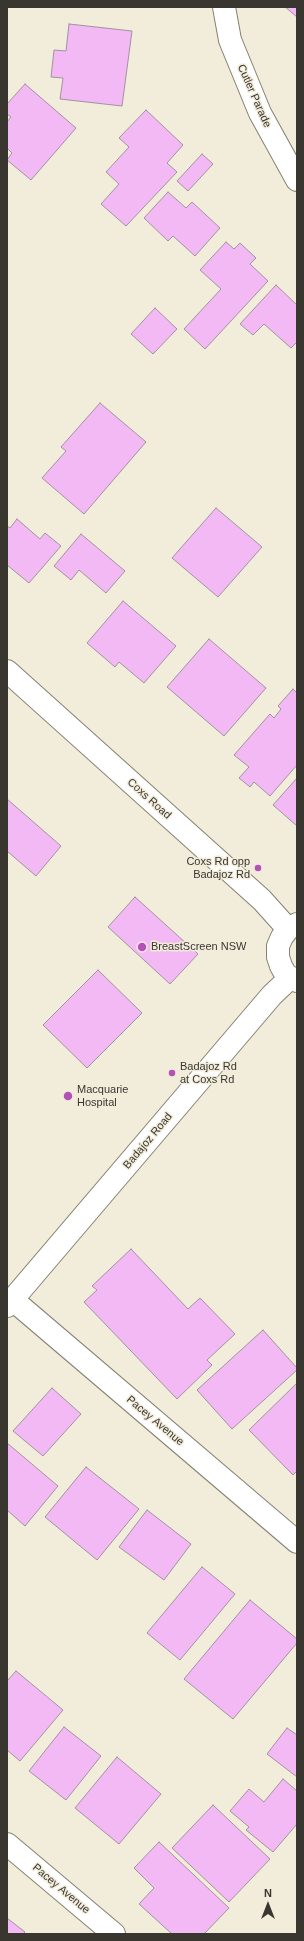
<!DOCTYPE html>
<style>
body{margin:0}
#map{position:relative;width:304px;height:1941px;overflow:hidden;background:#f2ecdb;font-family:Arial,sans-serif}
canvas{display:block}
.frame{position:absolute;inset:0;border:8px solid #393630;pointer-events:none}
.north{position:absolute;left:248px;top:1885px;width:40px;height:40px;-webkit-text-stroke:3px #f2ecdb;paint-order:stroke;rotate:0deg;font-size:11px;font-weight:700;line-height:16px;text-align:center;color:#393630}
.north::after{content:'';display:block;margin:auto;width:14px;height:18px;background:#393630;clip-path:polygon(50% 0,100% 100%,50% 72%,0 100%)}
</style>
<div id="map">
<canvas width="304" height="1941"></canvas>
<div class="frame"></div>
<div class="north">N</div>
</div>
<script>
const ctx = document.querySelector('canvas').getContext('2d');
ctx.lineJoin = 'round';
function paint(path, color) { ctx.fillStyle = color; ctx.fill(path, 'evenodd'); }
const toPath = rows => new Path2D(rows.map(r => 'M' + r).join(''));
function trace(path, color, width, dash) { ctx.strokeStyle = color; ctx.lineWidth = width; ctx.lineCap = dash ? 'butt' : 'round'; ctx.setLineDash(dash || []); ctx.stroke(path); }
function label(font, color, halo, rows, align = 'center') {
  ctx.font = font + ' Arial,sans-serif'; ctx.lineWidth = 3; ctx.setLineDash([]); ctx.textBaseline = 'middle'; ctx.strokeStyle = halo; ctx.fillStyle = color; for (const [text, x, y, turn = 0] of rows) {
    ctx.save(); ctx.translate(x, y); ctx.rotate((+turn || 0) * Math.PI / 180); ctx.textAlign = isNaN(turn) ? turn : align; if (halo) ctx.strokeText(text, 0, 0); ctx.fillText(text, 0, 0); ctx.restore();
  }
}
const building = toPath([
 [285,7,297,7,297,17,285,7],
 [69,24,132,31,122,106,60,99,63,78,51,77,54,50,66,51,69,24],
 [25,84,76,128,31,180,7,160,12,153,7,148,7,122,11,117,7,114,7,104,25,84],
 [146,110,183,145,167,163,177,172,126,226,101,204,119,184,106,172,129,147,119,138,146,110],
 [202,154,213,164,188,191,177,181,202,154],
 [168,192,186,208,192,202,220,228,195,256,173,236,168,241,144,218,168,192],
 [226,242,234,249,240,243,256,258,250,264,268,281,205,349,184,329,221,289,200,270,226,242],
 [276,285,297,305,297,342,291,348,264,324,253,335,240,324,276,285],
 [155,308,177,329,153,354,131,334,155,308],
 [100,403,146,442,84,514,42,478,66,451,61,447,100,403],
 [216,508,262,547,218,597,172,558,216,508],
 [17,519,40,539,45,533,61,546,29,583,7,565,7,526,10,528,17,519],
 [81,534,125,571,106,593,79,570,71,580,54,566,81,534],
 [123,601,176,646,144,683,119,662,115,667,87,643,123,601],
 [209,639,266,688,224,736,167,687,209,639],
 [293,689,297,693,297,765,270,796,254,782,250,787,239,778,249,767,234,755,270,714,274,718,281,709,278,706,293,689],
 [297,778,297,826,273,805,297,778],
 [7,799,61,846,36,876,7,851,7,799],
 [135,897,198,954,170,984,108,927,135,897],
 [98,970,142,1013,87,1068,43,1025,98,970],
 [131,1249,188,1309,200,1298,235,1334,207,1360,212,1365,177,1399,84,1302,97,1290,92,1286,131,1249],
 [263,1330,297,1368,297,1370,232,1429,197,1390,263,1330],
 [297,1383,297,1471,293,1475,249,1430,297,1383],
 [52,1388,81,1414,43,1456,13,1431,52,1388],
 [7,1443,58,1486,25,1526,7,1510,7,1443],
 [86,1467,139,1509,97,1560,45,1517,86,1467],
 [147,1510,191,1544,164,1580,119,1547,147,1510],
 [202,1567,235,1594,180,1660,147,1633,202,1567],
 [250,1600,297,1639,297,1643,233,1719,184,1679,250,1600],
 [16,1671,63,1710,20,1761,7,1750,7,1681,16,1671],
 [64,1727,101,1756,66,1800,29,1771,64,1727],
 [287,1728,297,1735,297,1777,267,1754,287,1728],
 [117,1757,161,1794,119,1844,75,1808,117,1757],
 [283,1779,297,1791,297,1824,273,1852,246,1830,249,1827,230,1811,249,1789,264,1802,283,1779],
 [213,1805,270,1859,229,1902,172,1848,213,1805],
 [159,1842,229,1908,204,1934,172,1934,139,1904,154,1888,134,1868,159,1842],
 [7,1918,25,1932,23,1934,7,1934,7,1918]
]);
paint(building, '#f3b9f5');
trace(building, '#9f929f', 1);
const minor = toPath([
 [224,7,230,40,260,113,297,180],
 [7,671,262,900,288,929],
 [297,924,288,929,282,937,278,946,278,957,281,966,286,975,297,981],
 [13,1300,297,1542],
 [7,1306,272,995,290,978],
 [7,1844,114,1934]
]);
trace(minor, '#868172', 24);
trace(minor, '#fff', 22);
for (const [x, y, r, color] of [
 [258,868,4,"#b351b9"],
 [142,947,5,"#b351b9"],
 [172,1073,4,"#b351b9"],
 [68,1096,5,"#b351b9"]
]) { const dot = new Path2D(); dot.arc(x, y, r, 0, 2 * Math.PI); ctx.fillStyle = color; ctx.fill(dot); trace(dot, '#f2ecdb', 1.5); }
label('11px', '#393630', '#f2ecdb', [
 ["Cutler Parade",254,96,66],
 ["Coxs Road",149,799,42],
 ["Badajoz Road",148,1141,-50],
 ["Pacey Avenue",155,1421,40],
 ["Pacey Avenue",61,1889,40]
]);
label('11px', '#393630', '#f2ecdb', [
 ["Coxs Rd opp",250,862,"right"],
 ["Badajoz Rd",250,875,"right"],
 ["BreastScreen NSW",151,947],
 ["Badajoz Rd",180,1067],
 ["at Coxs Rd",180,1080],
 ["Macquarie",77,1090],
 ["Hospital",77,1103]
], 'left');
</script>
